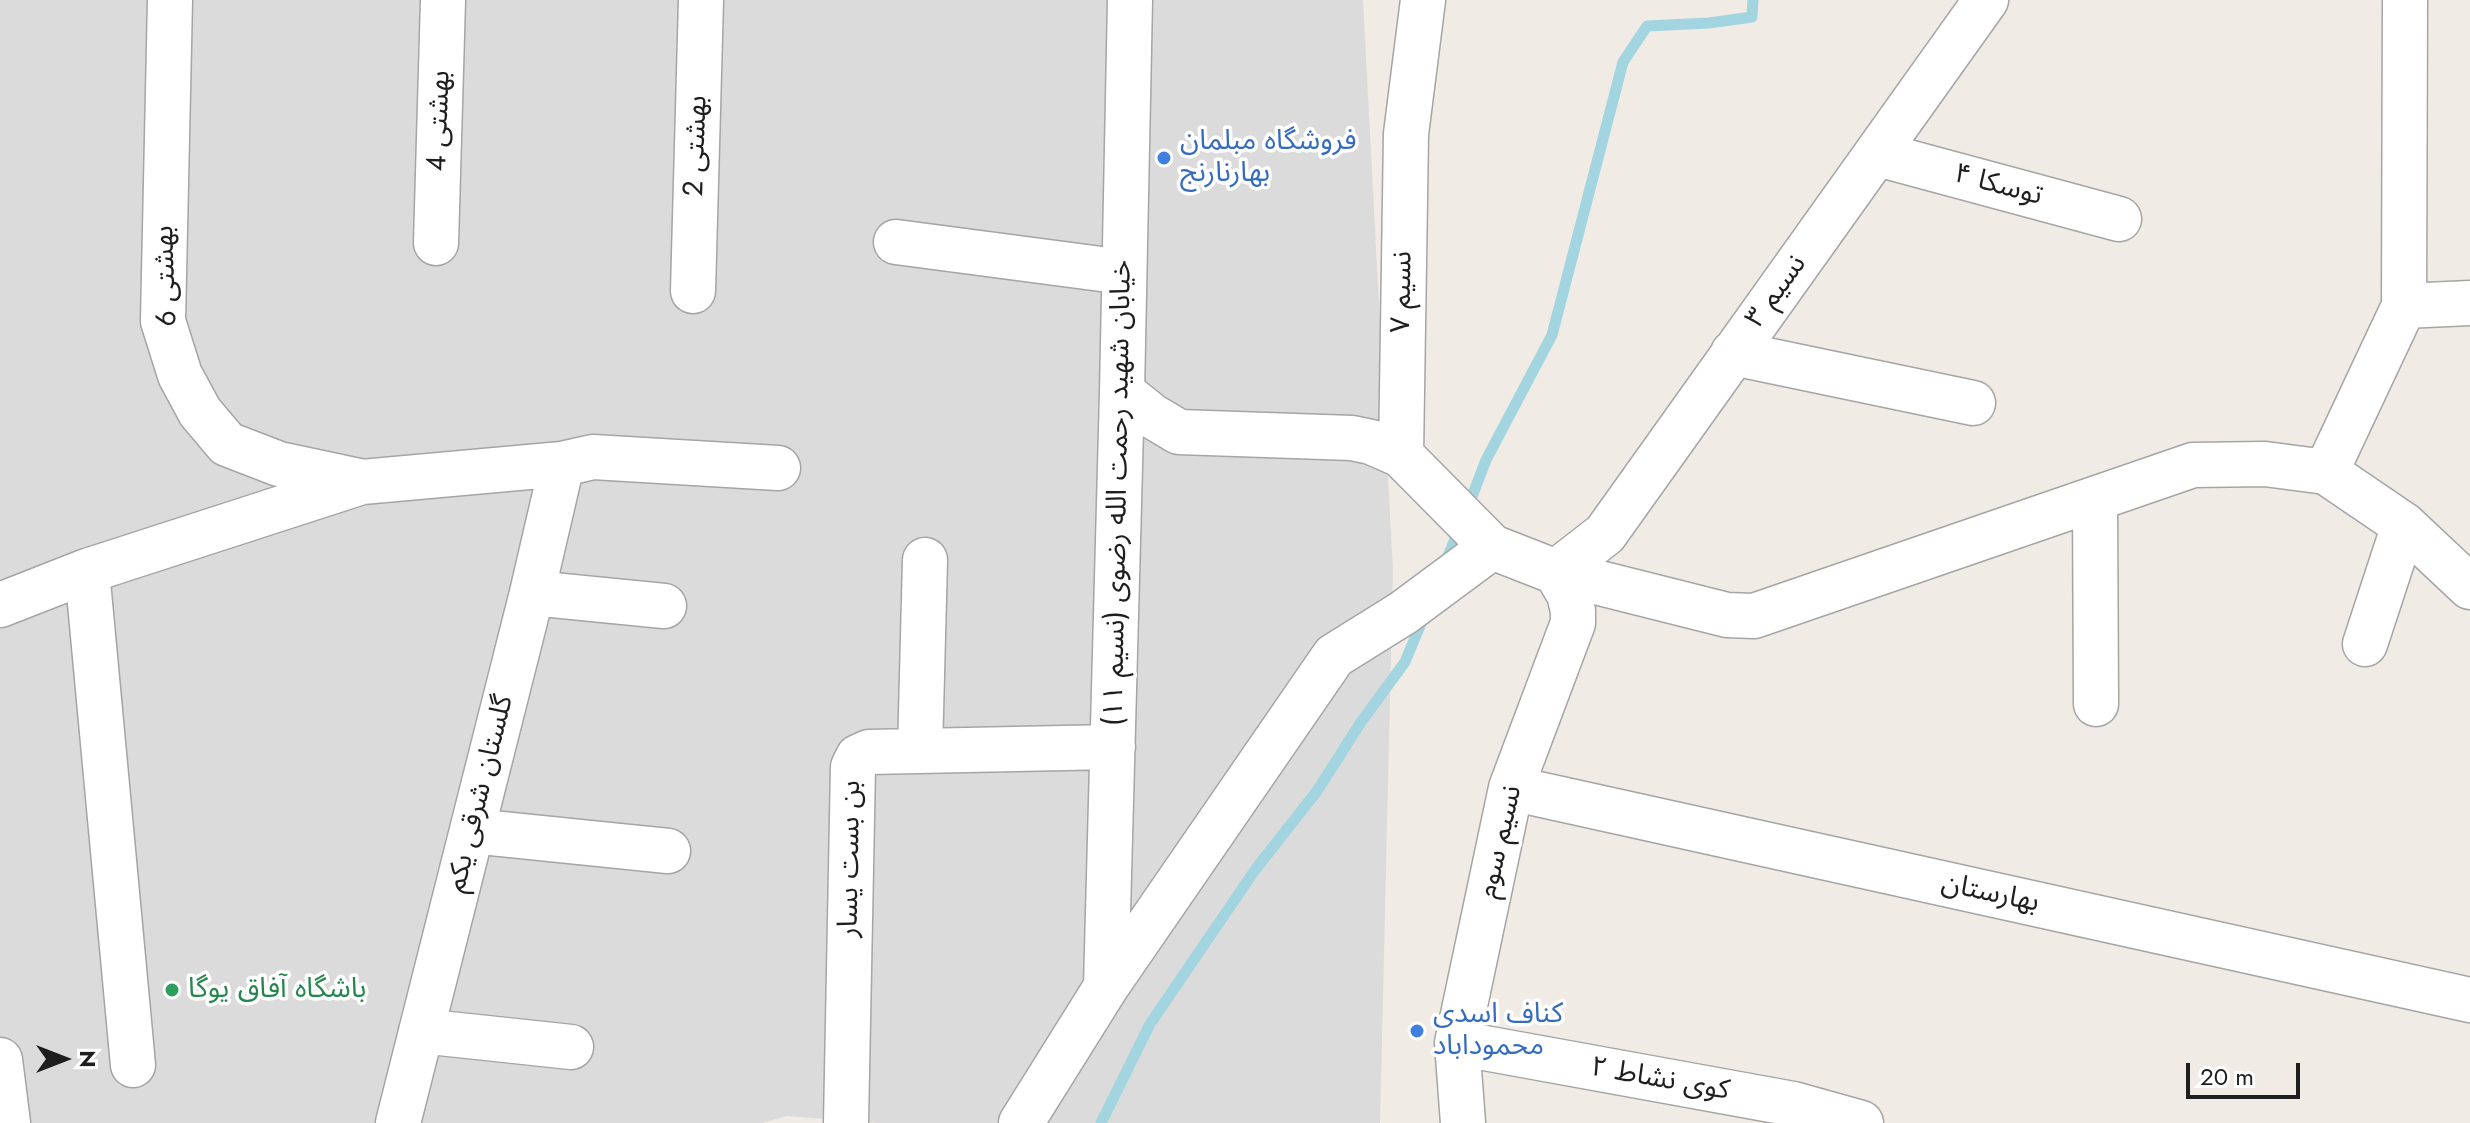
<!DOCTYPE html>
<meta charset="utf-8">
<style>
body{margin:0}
#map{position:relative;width:2470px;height:1123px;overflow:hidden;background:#f0ebe4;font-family:Jost,sans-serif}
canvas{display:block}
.north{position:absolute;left:24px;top:1019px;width:80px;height:80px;-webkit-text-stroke:6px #fff;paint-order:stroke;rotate:90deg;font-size:22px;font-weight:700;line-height:32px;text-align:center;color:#1e1e1e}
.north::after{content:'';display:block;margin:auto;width:28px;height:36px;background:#1e1e1e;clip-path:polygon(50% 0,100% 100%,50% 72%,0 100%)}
.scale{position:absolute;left:2186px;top:1063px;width:114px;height:36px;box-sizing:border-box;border:4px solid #1e1e1e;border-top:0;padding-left:10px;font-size:24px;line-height:28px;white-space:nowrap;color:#1e1e1e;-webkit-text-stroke:6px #fff;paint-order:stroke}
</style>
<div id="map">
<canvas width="2470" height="1123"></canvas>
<div class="north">N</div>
<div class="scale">20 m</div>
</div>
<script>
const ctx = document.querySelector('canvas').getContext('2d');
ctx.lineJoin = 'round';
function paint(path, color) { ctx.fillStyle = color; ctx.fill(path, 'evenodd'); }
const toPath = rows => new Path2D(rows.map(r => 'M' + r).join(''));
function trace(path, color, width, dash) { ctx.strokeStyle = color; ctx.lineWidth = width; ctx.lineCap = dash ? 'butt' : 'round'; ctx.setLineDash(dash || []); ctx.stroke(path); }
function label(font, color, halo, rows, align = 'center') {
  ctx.font = font + ' Jost,"Noto Sans Arabic",sans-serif'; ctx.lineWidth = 7; ctx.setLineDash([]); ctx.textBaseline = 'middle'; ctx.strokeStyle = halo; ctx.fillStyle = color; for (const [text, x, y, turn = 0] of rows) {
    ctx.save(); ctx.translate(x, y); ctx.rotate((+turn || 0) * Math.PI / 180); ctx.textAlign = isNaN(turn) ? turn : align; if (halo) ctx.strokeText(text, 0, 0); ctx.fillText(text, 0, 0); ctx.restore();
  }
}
paint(toPath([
 [0,0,1363,0,1393,571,1380,1123,879,1123,787,1116,762,1123,0,1123]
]), '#dcdbdb');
trace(toPath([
 [1468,507,1486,460,1552,335,1623,62,1647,26,1709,23,1752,17,1753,0],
 [1445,563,1460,527],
 [1101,1123,1150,1024,1255,870,1317,791,1361,722,1405,662,1424,616]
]), '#a2d5df', 11);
const minor = toPath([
 [170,0,163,321,180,375,200,412,227,444,279,464,359,481],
 [1878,154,2119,219],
 [896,242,1124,272],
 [436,243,443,0],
 [693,291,701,0],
 [2404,306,2470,303],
 [1733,353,1973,403],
 [1122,392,1152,416,1179,432,1352,438,1371,442,1401,455,1492,547,1556,572,1727,615,1754,616,2193,465,2265,464,2326,472,2404,525,2470,587],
 [1401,455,1406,134,1423,0],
 [2326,472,2404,306,2405,0],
 [2095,499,2096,704],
 [87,571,133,1065],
 [1556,572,1605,534,1986,0],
 [532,593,664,606],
 [0,605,87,571,362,482,562,464,593,457,778,468],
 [2365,644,2404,525],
 [920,751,925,560],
 [1511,788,2470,1000],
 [472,831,668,851],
 [1106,987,1122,392,1130,0],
 [421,1031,571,1047],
 [1457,1043,1793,1104,1861,1123],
 [0,1060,8,1123],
 [398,1123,532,593,562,464],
 [846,1123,853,767,858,757,869,752,1113,747],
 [1021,1123,1106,987,1334,656,1403,613,1492,547],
 [1463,1123,1457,1043,1511,788,1573,623,1573,611,1569,594,1556,572]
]);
trace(minor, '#a5a5a5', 47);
trace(minor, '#fff', 44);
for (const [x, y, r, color] of [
 [1164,158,8,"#3f7fe0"],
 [172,990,8,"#2e9e5b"],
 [1417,1031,8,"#3f7fe0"]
]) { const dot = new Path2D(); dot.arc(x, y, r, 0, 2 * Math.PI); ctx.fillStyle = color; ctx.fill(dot); trace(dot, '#fff', 3); }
label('28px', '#1e1e1e', '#fff', [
 ["بهشتی 4",440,121,-88],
 ["بهشتی 2",697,146,-88],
 ["توسکا ۴",1998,186,15],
 ["بهشتی 6",167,276,-92],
 ["نسیم ۷",1403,292,-89],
 ["نسیم ۳",1777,292,-54],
 ["خیابان شهید رحمت الله رضوی (نسیم ۱۱)",1119,493,-89],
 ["گلستان شرقی یکم",481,794,-76],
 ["نسیم سوم",1501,842,-77],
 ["بن بست یسار",851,859,-89],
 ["بهارستان",1990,894,12],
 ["کوی نشاط ۲",1660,1080,10]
]);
label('28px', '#366cbe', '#fff', [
 ["فروشگاه مبلمان",1180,142],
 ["بهارنارنج",1180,174],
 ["کناف اسدی",1433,1015],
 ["محموداباد",1433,1047]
], 'left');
label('28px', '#27864d', '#fff', [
 ["باشگاه آفاق یوگا",188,990]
], 'left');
</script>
